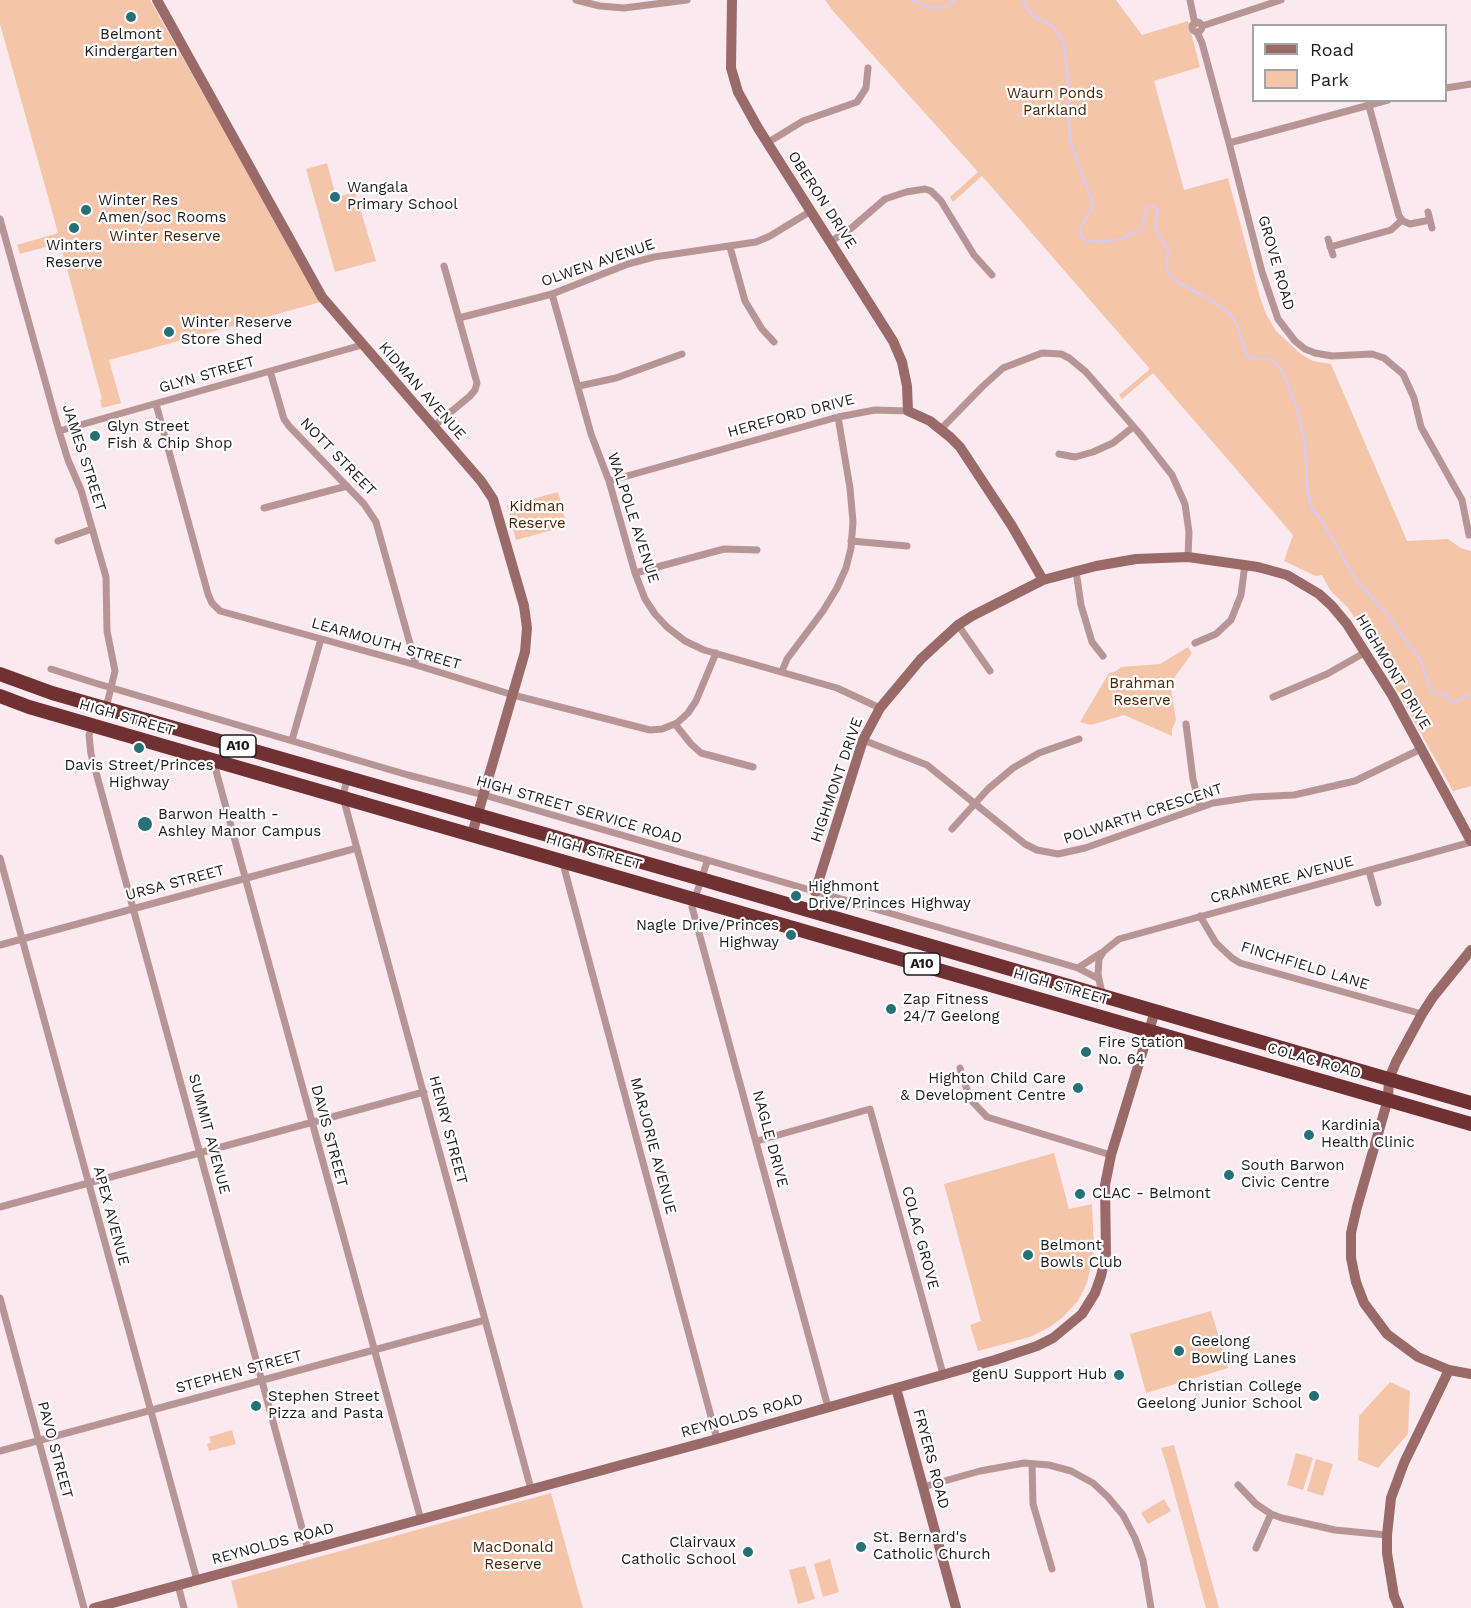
<!DOCTYPE html>
<style>
body{margin:0}
#map{position:relative;width:1471px;height:1608px;overflow:hidden;background:#fbe9f0;font-family:"Work Sans",sans-serif}
canvas{display:block}
.legend{position:absolute;left:1252px;top:24px;width:195px;height:78px;box-sizing:border-box;background:#fff;border:2px solid #a5a3a4;margin:0;padding:8px 10px;list-style:none;font-size:18px;color:#1f191b}
.legend li{display:flex;align-items:center;gap:12px;height:30px}
.legend b{width:30px;border:2px solid #a5a3a4}
</style>
<div id="map">
<canvas width="1471" height="1608"></canvas>
<ul class="legend">
<li><b style="height:8px;background:#9a6a69"></b>Road</li>
<li><b style="height:16px;background:#f5c5a9"></b>Park</li>
</ul>
</div>
<script>
const ctx = document.querySelector('canvas').getContext('2d');
ctx.lineJoin = 'round';
function paint(path, color) { ctx.fillStyle = color; ctx.fill(path, 'evenodd'); }
const toPath = rows => new Path2D(rows.map(r => 'M' + r).join(''));
function trace(path, color, width, dash) { ctx.strokeStyle = color; ctx.lineWidth = width; ctx.lineCap = dash ? 'butt' : 'round'; ctx.setLineDash(dash || []); ctx.stroke(path); }
function label(font, color, halo, rows, align = 'center') {
  ctx.font = font + ' "Work Sans",sans-serif'; ctx.lineWidth = 4.5; ctx.setLineDash([]); ctx.textBaseline = 'middle'; ctx.strokeStyle = halo; ctx.fillStyle = color; for (const [text, x, y, turn = 0] of rows) {
    ctx.save(); ctx.translate(x, y); ctx.rotate((+turn || 0) * Math.PI / 180); ctx.textAlign = isNaN(turn) ? turn : align; if (halo) ctx.strokeText(text, 0, 0); ctx.fillText(text, 0, 0); ctx.restore();
  }
}
paint(toPath([
 [0,0,150,0,321,302,109,360,121,403,102,408,100,400,102,399,60,243,20,254,17,245,58,233,0,24],
 [825,0,1116,0,1142,35,1188,21,1200,67,1154,81,1184,190,1228,178,1260,297,1266,314,1276,331,1301,354,1313,361,1331,364,1407,541,1448,539,1461,548,1471,551,1471,786,1453,791,1365,633,1348,608,1330,590,1322,575,1316,576,1284,561,1293,535,1153,373,1122,399,1119,395,1150,369,982,176,953,202,950,197,978,172,833,11],
 [327,163,336,197,355,192,376,261,335,272,306,169],
 [558,492,567,526,516,540,507,506],
 [1188,647,1192,653,1170,684,1176,720,1172,730,1172,736,1124,715,1091,725,1080,722,1109,673,1116,671,1121,667,1160,664],
 [1054,1153,1069,1209,1092,1204,1094,1250,1087,1283,1078,1301,1062,1318,1050,1327,1030,1337,978,1351,970,1325,981,1321,944,1184],
 [1211,1311,1228,1368,1146,1393,1130,1334],
 [1390,1382,1410,1391,1408,1434,1378,1468,1358,1460,1359,1416],
 [232,1430,236,1444,209,1451,207,1444,211,1443,209,1437],
 [1174,1445,1182,1474,1219,1608,1206,1608,1168,1470,1161,1448],
 [1296,1453,1313,1458,1303,1490,1287,1485],
 [1316,1459,1333,1464,1323,1496,1307,1491],
 [551,1493,583,1608,238,1608,231,1581],
 [1164,1499,1171,1511,1148,1524,1141,1513],
 [830,1559,839,1592,823,1597,814,1564],
 [805,1566,815,1599,798,1604,789,1570]
]), '#f5c5a9');
trace(toPath([
 [911,0,933,8,946,7,955,0],
 [1023,0,1028,10,1035,17,1051,25,1060,36,1064,45,1068,81,1070,141,1092,201,1091,210,1080,229,1081,237,1085,240,1098,242,1122,239,1141,229,1147,208,1153,206,1158,210,1155,229,1168,250,1167,269,1170,275,1179,283,1202,295,1221,307,1231,315,1237,325,1247,355,1256,359,1271,359,1278,365,1283,372,1297,409,1305,444,1307,488,1312,509,1322,521,1358,583,1382,608,1420,659,1431,691,1446,695,1453,703,1471,694]
]), '#d3cafe', 2);
trace(toPath([
 [576,0,600,6,624,8,687,0],
 [1190,0,1195,24],
 '1192 27a5 5 0 1 1 10 0a5 5 0 1 1-10 0Z',
 [1202,26,1281,0],
 [1197,32,1202,43,1229,143,1262,272,1278,319,1295,341,1305,349,1315,353,1332,356,1372,354,1384,358,1403,374,1414,398,1421,427,1462,500,1469,535],
 [1446,88,1471,84],
 [1369,106,1399,216,1403,221,1410,224,1430,220],
 [767,143,803,121,857,102,866,88,868,68],
 [1229,143,1388,100],
 [1428,212,1432,228],
 [0,219,59,431,68,460,81,490,106,577,107,631,115,671,108,700,104,707],
 [1328,239,1333,255],
 [831,241,848,231,885,199,906,192,925,189,931,191,941,201,974,255,992,275],
 [730,247,745,301,762,329,774,342],
 [1330,247,1391,230,1402,220],
 [552,294,591,434,609,481,635,573,645,599,655,614,667,627,685,641,704,650,837,688,880,708],
 [459,318,552,294,628,264,654,257,756,242,770,236,811,211],
 [270,371,284,419,289,426,364,504,376,522,416,665],
 [579,386,616,378,682,354],
 [156,404,208,594,212,603,220,611,416,665,513,695,650,730,662,729,677,723,688,713,696,701,716,653],
 [434,426,470,396,475,390,477,383,444,266],
 [941,429,982,387,1003,368,1042,353,1061,354,1069,358,1086,372,1140,434,1172,475,1185,504,1189,532,1188,557],
 [59,431,362,345],
 [1059,454,1075,457,1093,452,1113,443,1133,427],
 [609,481,838,417,875,410,908,411],
 [264,508,347,486],
 [58,541,92,529],
 [851,541,907,546],
 [1076,571,1081,605,1092,642,1103,656],
 [635,573,724,549,757,550],
 [958,625,990,671],
 [1195,643,1216,634,1231,620,1241,595,1245,564],
 [51,669,95,683,408,775,484,795,1078,968,1099,979],
 [782,671,787,659,823,611,837,588,846,568,851,548,853,522,850,488,838,417],
 [1273,697,1327,674,1364,653],
 [675,724,691,744,701,753,753,767],
 [1186,724,1193,779,1200,807],
 [93,725,89,735,91,754,308,1550],
 [292,740,321,639],
 [863,740,927,765,1025,844,1037,850,1058,854,1085,848,1213,803,1253,797,1294,795,1355,781,1421,749],
 [213,760,421,1520],
 [347,778,343,797,531,1489],
 [952,829,988,789,1013,768,1039,753,1079,739],
 [0,858,197,1580],
 [562,860,717,1439],
 [707,862,692,907,828,1407],
 [1369,871,1378,903],
 [1200,916,1216,943,1232,958,1240,963,1422,1014],
 [0,945,357,848],
 [1078,968,1101,953],
 [1105,996,1101,989,1098,974,1099,959,1104,951,1119,939,1471,842],
 [960,1068,970,1099,987,1117,1111,1155],
 [757,1141,870,1109,943,1374],
 [0,1207,424,1092],
 [0,1298,84,1608],
 [0,1451,485,1320],
 [1032,1464,1033,1504,1052,1569],
 [1238,1485,1256,1504,1271,1514,1282,1518,1335,1530,1387,1535],
 [923,1487,980,1471,1024,1463,1049,1465,1071,1471,1093,1483,1108,1497,1123,1515,1135,1538,1143,1560,1151,1608],
 [1256,1548,1271,1514],
 [178,1585,184,1608]
]), '#b79594', 7);
trace(toPath([
 [157,0,322,297,481,481,493,499,524,606,527,628,525,652,472,834],
 [732,0,731,68,738,92,758,128,893,341,902,362,907,386,908,411,930,421,950,437,960,447,1012,526,1043,580],
 [815,892,863,740,880,708,921,659,958,625,972,616,1043,580,1096,566,1136,559,1188,557,1258,567,1287,575,1319,594,1332,606,1347,624,1392,695,1471,841],
 [1471,950,1433,997,1422,1014,1396,1062,1389,1079,1388,1099,1357,1207,1351,1233,1351,1258,1356,1282,1364,1303,1387,1334,1418,1357,1449,1370,1471,1374],
 [896,1388,956,1608],
 [94,1608,717,1439,995,1360,1037,1346,1053,1338,1082,1314,1095,1293,1101,1276,1106,1254,1105,1185,1111,1155,1155,1011],
 [1399,1608,1394,1596,1387,1553,1387,1535,1391,1498,1404,1463,1449,1370]
]), '#9a6a69', 10);
trace(toPath([
 [0,674,52,693,701,879,1471,1103],
 [0,696,29,707,1471,1124]
]), '#6f3131', 14);
for (const [x, y, r, color] of [
 [131,17,6,"#267077"],
 [335,197,6,"#267077"],
 [86,210,6,"#267077"],
 [74,228,6,"#267077"],
 [169,332,6,"#267077"],
 [95,436,6,"#267077"],
 [139,748,6,"#267077"],
 [145,824,8,"#267077"],
 [796,896,6,"#267077"],
 [791,935,6,"#267077"],
 [891,1009,6,"#267077"],
 [1086,1052,6,"#267077"],
 [1078,1088,6,"#267077"],
 [1309,1135,6,"#267077"],
 [1229,1175,6,"#267077"],
 [1080,1194,6,"#267077"],
 [1028,1255,6,"#267077"],
 [1179,1351,6,"#267077"],
 [1119,1375,6,"#267077"],
 [1314,1396,6,"#267077"],
 [256,1406,6,"#267077"],
 [861,1547,6,"#267077"],
 [748,1552,6,"#267077"]
]) { const dot = new Path2D(); dot.arc(x, y, r, 0, 2 * Math.PI); ctx.fillStyle = color; ctx.fill(dot); trace(dot, '#fff', 2); }
for (const [x, y, w] of [
 [238,746,36],
 [922,964,36]
]) { const box = new Path2D(); box.roundRect(x - w / 2, y - 11, w, 22, 4.5); ctx.fillStyle = '#fff'; ctx.fill(box); trace(box, '#1f191b', 1.5); }
label('bold 14px', '#1f191b', null, [
 ["A10",238,746],
 ["A10",922,964]
]);
label('15px', '#1f191b', '#fff', [
 ["Belmont",131,35,"center"],
 ["Kindergarten",131,52,"center"],
 ["Wangala",347,188],
 ["Primary School",347,205],
 ["Winter Res",98,201],
 ["Amen/soc Rooms",98,218],
 ["Winters",74,246,"center"],
 ["Reserve",74,263,"center"],
 ["Winter Reserve",181,323],
 ["Store Shed",181,340],
 ["Glyn Street",107,427],
 ["Fish & Chip Shop",107,444],
 ["Davis Street/Princes",139,766,"center"],
 ["Highway",139,783,"center"],
 ["Barwon Health -",158,815],
 ["Ashley Manor Campus",158,832],
 ["Highmont",808,887],
 ["Drive/Princes Highway",808,904],
 ["Nagle Drive/Princes",779,926,"right"],
 ["Highway",779,943,"right"],
 ["Zap Fitness",903,1000],
 ["24/7 Geelong",903,1017],
 ["Fire Station",1098,1043],
 ["No. 64",1098,1060],
 ["Highton Child Care",1066,1079,"right"],
 ["& Development Centre",1066,1096,"right"],
 ["Kardinia",1321,1126],
 ["Health Clinic",1321,1143],
 ["South Barwon",1241,1166],
 ["Civic Centre",1241,1183],
 ["CLAC - Belmont",1092,1194],
 ["Belmont",1040,1246],
 ["Bowls Club",1040,1263],
 ["Geelong",1191,1342],
 ["Bowling Lanes",1191,1359],
 ["genU Support Hub",1107,1375,"right"],
 ["Christian College",1302,1387,"right"],
 ["Geelong Junior School",1302,1404,"right"],
 ["Stephen Street",268,1397],
 ["Pizza and Pasta",268,1414],
 ["St. Bernard's",873,1538],
 ["Catholic Church",873,1555],
 ["Clairvaux",736,1543,"right"],
 ["Catholic School",736,1560,"right"]
], 'left');
label('15px', '#4a2206', '#fff', [
 ["Waurn Ponds",1055,94],
 ["Parkland",1055,111],
 ["Winter Reserve",165,237],
 ["Kidman",537,507],
 ["Reserve",537,524],
 ["Brahman",1142,684],
 ["Reserve",1142,701],
 ["MacDonald",513,1548],
 ["Reserve",513,1565]
]);
label('15px', '#1f191b', '#fff', [
 ["OBERON DRIVE",822,200,57],
 ["OLWEN AVENUE",598,263,-19],
 ["GROVE ROAD",1276,263,74],
 ["GLYN STREET",207,375,-16],
 ["KIDMAN AVENUE",422,391,49],
 ["HEREFORD DRIVE",791,416,-15],
 ["NOTT STREET",338,457,46],
 ["JAMES STREET",84,458,72],
 ["WALPOLE AVENUE",633,518,72],
 ["LEARMOUTH STREET",386,644,16],
 ["HIGHMONT DRIVE",1393,672,59],
 ["HIGH STREET",127,718,16],
 ["HIGHMONT DRIVE",837,780,-71],
 ["HIGH STREET SERVICE ROAD",579,810,16],
 ["POLWARTH CRESCENT",1143,814,-18],
 ["HIGH STREET",594,852,16],
 ["CRANMERE AVENUE",1282,880,-15],
 ["URSA STREET",175,883,-15],
 ["FINCHFIELD LANE",1305,966,17],
 ["HIGH STREET",1061,987,16],
 ["COLAC ROAD",1314,1061,16],
 ["HENRY STREET",448,1130,75],
 ["SUMMIT AVENUE",209,1134,75],
 ["DAVIS STREET",329,1136,75],
 ["NAGLE DRIVE",770,1139,75],
 ["MARJORIE AVENUE",653,1146,75],
 ["APEX AVENUE",111,1216,75],
 ["COLAC GROVE",920,1238,75],
 ["STEPHEN STREET",239,1372,-15],
 ["REYNOLDS ROAD",742,1416,-16],
 ["PAVO STREET",55,1450,75],
 ["FRYERS ROAD",931,1459,75],
 ["REYNOLDS ROAD",273,1544,-15]
]);
</script>
